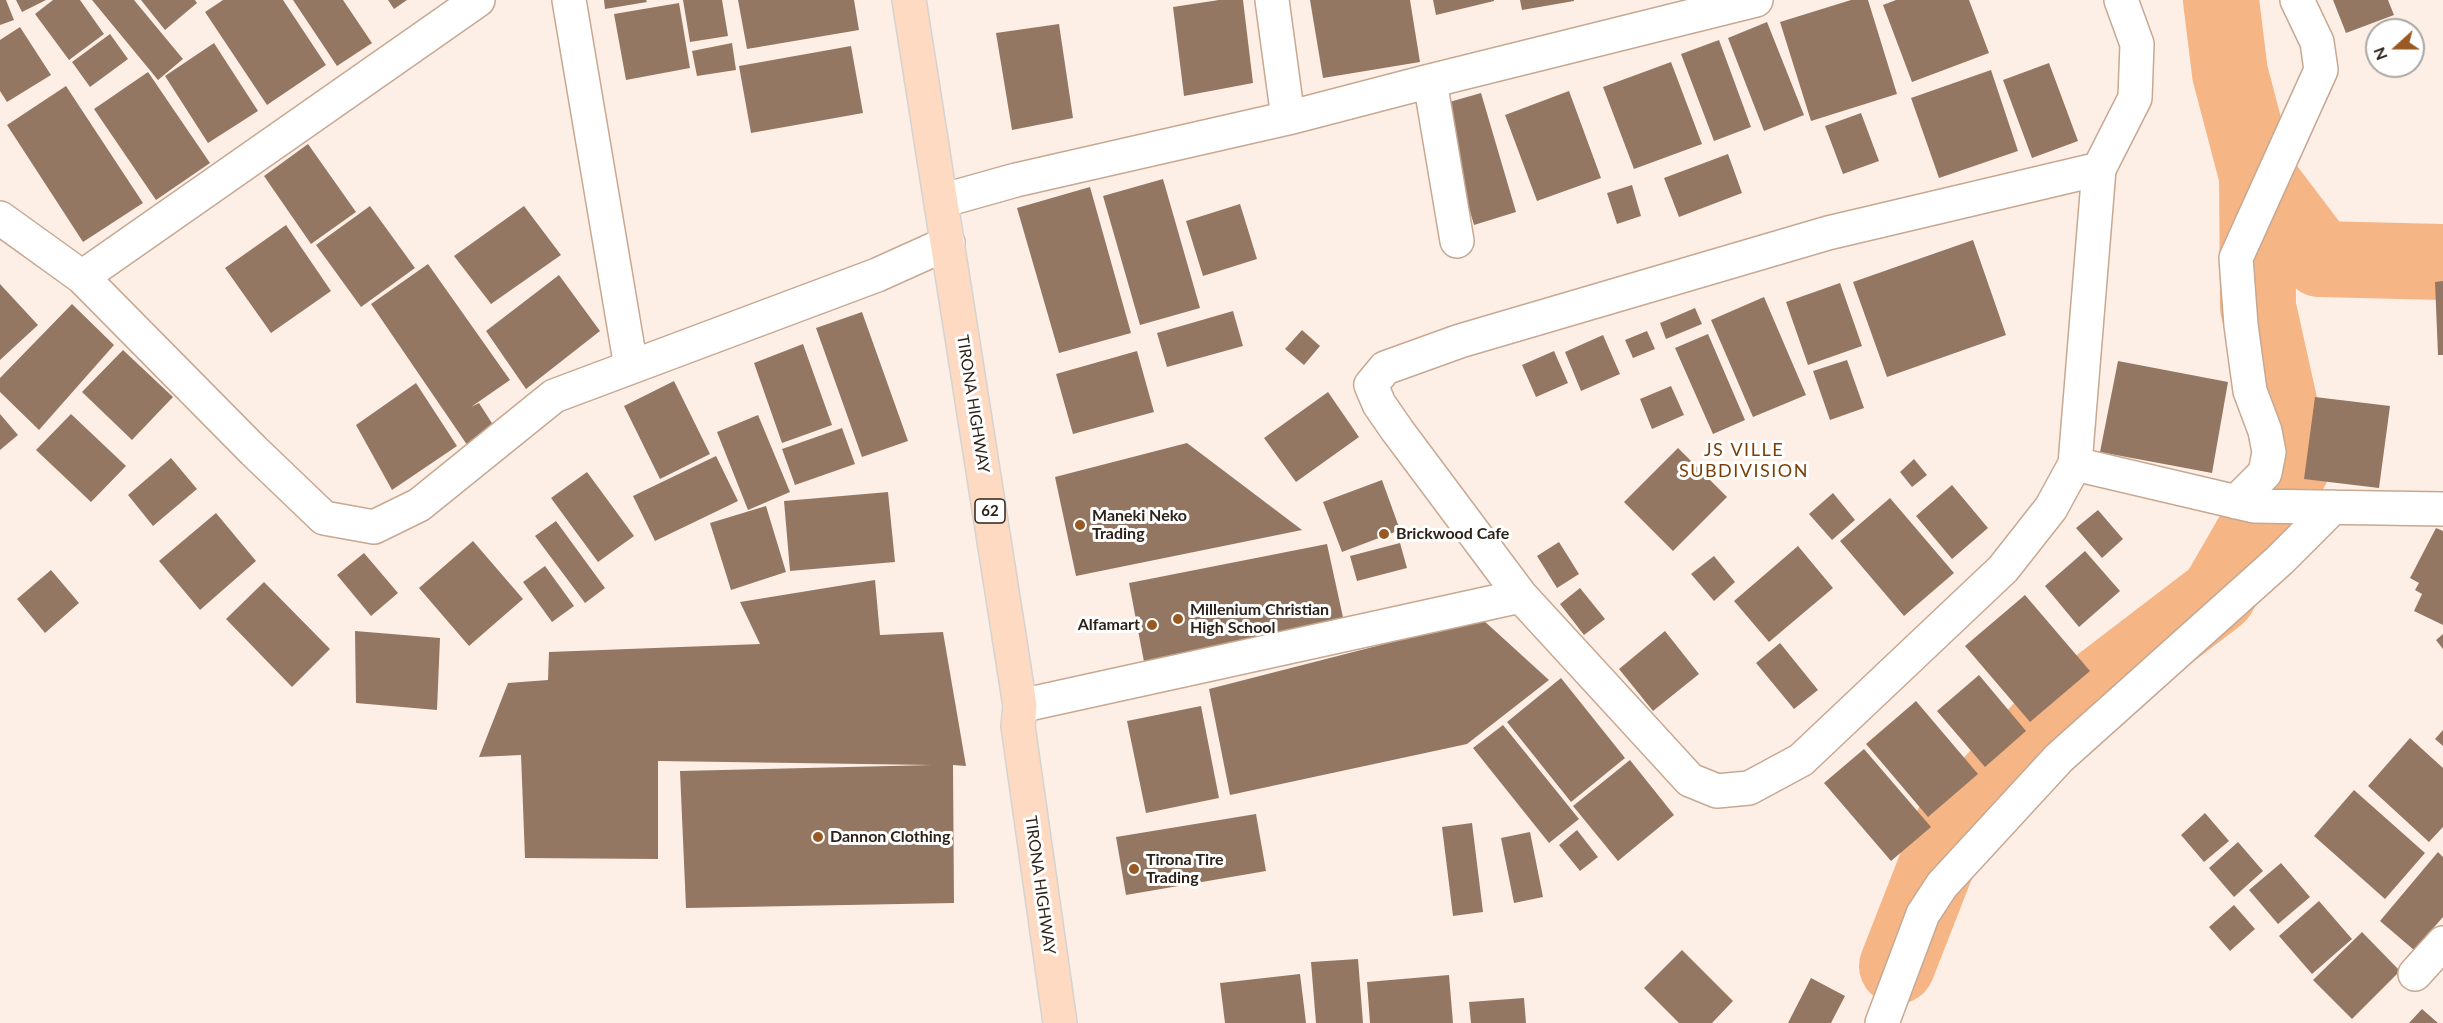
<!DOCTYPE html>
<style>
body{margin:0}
#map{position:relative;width:2443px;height:1023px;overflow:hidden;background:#fdefe6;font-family:Lato,sans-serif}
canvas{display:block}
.north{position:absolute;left:2365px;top:18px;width:60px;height:60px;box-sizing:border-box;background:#fff;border:2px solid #aba7a3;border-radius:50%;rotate:249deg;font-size:16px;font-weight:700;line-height:24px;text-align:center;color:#2d2219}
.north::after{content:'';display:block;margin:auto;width:21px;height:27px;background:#995922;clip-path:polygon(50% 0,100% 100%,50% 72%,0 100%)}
</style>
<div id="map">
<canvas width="2443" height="1023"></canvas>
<div class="north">N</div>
</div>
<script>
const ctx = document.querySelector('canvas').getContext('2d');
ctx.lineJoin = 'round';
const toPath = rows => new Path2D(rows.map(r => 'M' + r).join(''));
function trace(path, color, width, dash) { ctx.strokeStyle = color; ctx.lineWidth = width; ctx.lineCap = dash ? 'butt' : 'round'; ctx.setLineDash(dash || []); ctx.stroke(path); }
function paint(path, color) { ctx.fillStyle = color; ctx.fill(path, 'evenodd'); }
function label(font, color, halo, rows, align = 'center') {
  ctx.font = font + ' Lato,sans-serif'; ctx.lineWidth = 6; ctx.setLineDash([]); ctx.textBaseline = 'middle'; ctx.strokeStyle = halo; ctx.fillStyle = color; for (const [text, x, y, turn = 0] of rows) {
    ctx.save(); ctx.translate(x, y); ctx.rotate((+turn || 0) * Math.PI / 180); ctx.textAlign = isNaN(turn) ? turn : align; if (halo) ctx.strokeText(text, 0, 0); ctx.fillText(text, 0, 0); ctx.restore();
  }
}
trace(toPath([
 [2221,0,2230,73,2257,176],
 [1897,966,1951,828,2040,731,2218,595,2293,465,2258,307,2257,176,2320,259,2443,262]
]), '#f6b585', 76);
paint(toPath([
 [0,0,6,0,14,20,0,25],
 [16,0,46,0,22,12],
 [53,0,80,0,104,34,69,60,35,14],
 [92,0,134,0,183,59,158,80],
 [141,0,195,0,197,3,165,30],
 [223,0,283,0,326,65,267,105,205,12],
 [293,0,343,0,372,43,337,66],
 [388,0,407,0,394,9],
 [604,0,646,0,647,2,605,9],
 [683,0,722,0,728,36,690,42],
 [738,0,854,0,859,30,747,49],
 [1219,0,1243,0,1253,83,1184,96,1173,7],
 [1310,0,1410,0,1420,62,1323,78],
 [1433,0,1494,0,1494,1,1436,15],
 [1520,0,1574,0,1574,1,1522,10],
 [1851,0,1868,0,1897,94,1811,121,1780,22],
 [1896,0,1969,0,1989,53,1912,82,1883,5],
 [2333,0,2388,0,2394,15,2346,33],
 [679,3,690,68,626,80,614,14],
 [1767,22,1804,115,1764,131,1728,38],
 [1059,24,1073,118,1012,130,996,33],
 [20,27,51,75,7,102,0,91,0,40],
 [110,34,128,59,90,87,72,62],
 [1719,40,1751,127,1714,141,1681,54],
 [214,43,258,111,208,143,165,76],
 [732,43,736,70,697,76,692,51],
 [851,46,863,113,751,133,739,66],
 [1671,62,1702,144,1634,169,1603,87],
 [2049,63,2078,141,2032,158,2003,80],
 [1991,70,2018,151,1939,178,1911,98],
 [148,72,210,163,156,200,94,109],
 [66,86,143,203,83,242,7,125],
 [1569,91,1601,178,1537,201,1505,115],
 [1481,93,1516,212,1474,225,1439,105],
 [1861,113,1879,161,1843,174,1825,126],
 [308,144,356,212,311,244,264,176],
 [1728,154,1742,193,1679,217,1664,178],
 [1163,179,1200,308,1140,325,1103,196],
 [1632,185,1641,216,1617,224,1607,193],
 [1090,187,1131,333,1059,353,1017,208],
 [1240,204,1257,259,1203,276,1186,221],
 [370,206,415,268,361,307,316,245],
 [524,206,561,255,491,304,454,256],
 [286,225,331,291,271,333,225,268],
 [1973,240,2006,335,1887,377,1853,282],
 [428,264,510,380,471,407,479,403,499,434,472,452,371,304],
 [559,275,600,331,526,389,486,331],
 [2443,281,2443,355,2438,355,2435,282],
 [1840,283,1862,346,1808,365,1786,302],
 [0,284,38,325,0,360],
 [1764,297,1806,395,1753,417,1711,320],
 [72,304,114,345,39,430,0,392,0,378],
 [1695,308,1702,324,1666,339,1660,323],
 [1233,311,1243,346,1167,367,1157,333],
 [862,312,908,441,862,457,816,328],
 [1302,330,1320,346,1304,365,1285,349],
 [1647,331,1655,349,1633,358,1625,340],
 [1708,334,1745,420,1713,434,1675,348],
 [1603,335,1620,374,1581,391,1565,352],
 [803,344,832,425,782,443,754,363],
 [123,350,173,397,132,440,82,392],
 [1137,351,1154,412,1073,434,1056,374],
 [1554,351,1568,383,1536,397,1522,365],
 [1847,360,1864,408,1830,420,1813,371],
 [2118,361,2228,382,2212,473,2100,452],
 [674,381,710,454,660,479,624,406],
 [416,383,457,446,392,490,356,425],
 [1671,386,1684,415,1652,429,1640,399],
 [1328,392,1359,437,1296,482,1264,438],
 [2315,397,2390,406,2379,488,2304,479],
 [0,414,18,435,0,450],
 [71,414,126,466,91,502,36,450],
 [758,415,790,492,748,510,717,432],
 [842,428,855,464,795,485,782,449],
 [1187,443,1302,530,1076,576,1055,477],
 [1678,448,1727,497,1673,551,1624,502],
 [716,456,738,501,655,541,633,496],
 [171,458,197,489,153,526,128,495],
 [1914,459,1927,475,1912,487,1900,472],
 [587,472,634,536,598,562,551,498],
 [1382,480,1400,530,1342,552,1323,502],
 [1952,485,1988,528,1952,559,1916,516],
 [888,492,895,562,790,571,784,501],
 [1833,493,1855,520,1832,540,1809,514],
 [1890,498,1954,573,1904,616,1840,541],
 [766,506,786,572,731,590,710,523],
 [2098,510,2123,539,2102,558,2076,528],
 [216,513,256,561,200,610,159,561],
 [556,521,605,588,585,603,535,536],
 [2436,528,2443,531,2443,625,2414,611,2422,594,2415,590,2419,583,2410,578],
 [473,541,523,599,469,646,419,588],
 [1559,542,1579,574,1557,588,1537,556],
 [1400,543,1407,568,1357,581,1350,556],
 [1327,544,1344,622,1145,667,1129,583],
 [1798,546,1833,588,1769,642,1734,601],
 [2085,551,2120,591,2079,627,2045,586],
 [364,553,398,593,371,616,337,575],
 [1714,556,1735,582,1714,601,1691,574],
 [545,566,574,606,552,622,523,582],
 [51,570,79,603,45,633,17,599],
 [875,580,880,635,943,632,966,766,953,765,954,903,686,908,680,771,932,765,658,761,658,859,525,858,521,755,479,757,508,683,548,680,549,652,760,644,740,602],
 [264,582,330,649,292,687,226,619],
 [1580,588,1605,619,1584,635,1560,604],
 [2025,595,2090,671,2030,722,1965,646],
 [1482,619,1549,680,1467,744,1230,795,1209,689],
 [355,631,440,638,437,710,356,703],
 [1665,631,1699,674,1653,711,1619,669],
 [2443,634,2443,649,2436,640],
 [1780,643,1818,690,1794,709,1756,663],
 [1979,675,2026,731,1985,767,1937,711],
 [1561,678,1625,758,1571,802,1507,722],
 [1916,701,1978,774,1928,817,1866,744],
 [1201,706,1219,798,1146,813,1127,721],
 [1503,725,1579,819,1549,843,1473,748],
 [2443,730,2443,746,2435,739],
 [2410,738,2443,768,2443,827,2429,842,2368,786],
 [1864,749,1931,827,1891,861,1824,783],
 [1630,760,1674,815,1618,861,1573,806],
 [2354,790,2425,853,2385,899,2314,836],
 [2205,813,2229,841,2204,862,2181,835],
 [1256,814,1266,871,1126,895,1116,837],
 [1472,823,1483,912,1453,916,1442,827],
 [1577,830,1598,857,1580,871,1559,845],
 [1530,832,1543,897,1514,903,1501,838],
 [2238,842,2263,871,2234,897,2209,868],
 [2438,852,2443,857,2443,917,2414,950,2380,921],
 [2281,863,2310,897,2278,924,2249,890],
 [2319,901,2352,939,2312,974,2279,936],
 [2234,905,2255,929,2230,951,2209,927],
 [2362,932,2400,971,2352,1019,2313,980],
 [1682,950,1733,1001,1712,1023,1679,1023,1644,988],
 [1358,959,1363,1023,1316,1023,1311,962],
 [1300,974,1306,1023,1225,1023,1220,983],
 [1449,975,1453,1023,1370,1023,1367,982],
 [1811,978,1845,996,1831,1023,1788,1023],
 [1524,998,1526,1023,1471,1023,1469,1002],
 [2422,1009,2438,1023,2409,1023]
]), '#947762');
const minor = toPath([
 [569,0,631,367],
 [1272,0,1288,118],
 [2099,169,1828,233,1460,341,1385,368,1371,385,1379,404,1397,430,1521,596,1690,780,1717,791,1749,788,1801,760,2003,569,2051,508,2075,464,2099,169,2135,98,2137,44,2121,0],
 [941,201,1016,180,1288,118,1430,81],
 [0,218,82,277,254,451,324,518,374,527,419,505,554,396,877,275,948,243],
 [1457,241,1430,81,1756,0],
 [82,277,478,0],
 [2075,464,2254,506,2443,509],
 [2236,502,2265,473,2269,452,2265,431,2250,391,2241,325,2236,258,2321,70,2317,42,2297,0],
 [1020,706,1521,596],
 [2415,974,2443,943],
 [1882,1023,1923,914,1942,885,2059,758,2280,560,2333,507]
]);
const primary = toPath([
 [909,0,1020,706,1018,726,1060,1023]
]);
trace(minor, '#c7a892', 36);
trace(primary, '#d5d3d1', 36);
trace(minor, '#fff', 33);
trace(primary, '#fddac1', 33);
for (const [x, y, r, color] of [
 [1080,525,6,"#995922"],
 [1384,534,6,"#995922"],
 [1178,619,6,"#995922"],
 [1152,625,6,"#995922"],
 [818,837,6,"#995922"],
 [1134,869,6,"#995922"]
]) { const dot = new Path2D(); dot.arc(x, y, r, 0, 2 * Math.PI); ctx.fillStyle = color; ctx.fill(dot); trace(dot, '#fff', 2); }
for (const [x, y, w] of [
 [990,511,30]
]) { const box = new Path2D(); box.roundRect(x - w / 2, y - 12, w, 24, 4.5); ctx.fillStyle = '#fff'; ctx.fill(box); trace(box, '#2d2219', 1.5); }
label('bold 15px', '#2d2219', null, [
 ["62",990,511]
]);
label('16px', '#2d2219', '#fff', [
 ["TIRONA HIGHWAY",973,404,81],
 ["TIRONA HIGHWAY",1040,885,82]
]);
label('bold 16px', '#2d2219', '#fff', [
 ["Maneki Neko",1092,516],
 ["Trading",1092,534],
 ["Brickwood Cafe",1396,534],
 ["Millenium Christian",1190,610],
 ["High School",1190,628],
 ["Alfamart",1140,625,"right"],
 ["Dannon Clothing",830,837],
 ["Tirona Tire",1146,860],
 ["Trading",1146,878]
], 'left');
ctx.letterSpacing = '1.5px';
label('18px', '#783f07', '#fff', [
 ["JS VILLE",1744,450],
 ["SUBDIVISION",1744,471]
]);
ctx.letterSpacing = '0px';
</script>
